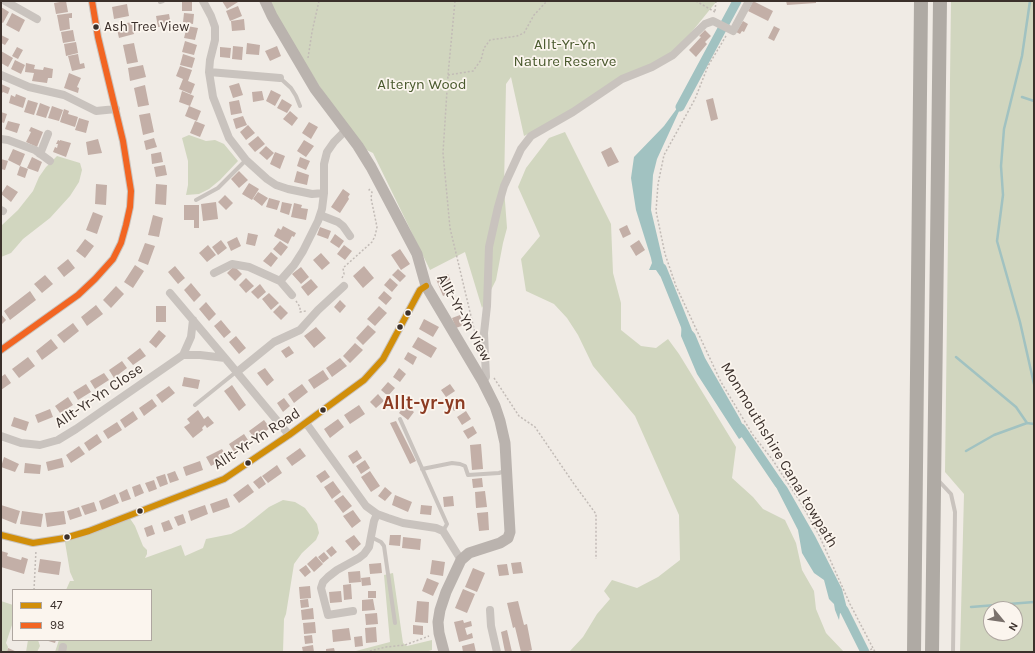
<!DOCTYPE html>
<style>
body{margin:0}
#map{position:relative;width:1035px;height:653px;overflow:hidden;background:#f0ebe5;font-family:Karla,sans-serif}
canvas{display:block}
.frame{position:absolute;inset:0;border:2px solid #3b302b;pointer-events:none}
.legend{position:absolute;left:12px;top:589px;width:140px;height:52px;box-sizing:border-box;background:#fbf5ee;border:1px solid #aea6a0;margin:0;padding:5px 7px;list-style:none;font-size:12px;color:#3b302b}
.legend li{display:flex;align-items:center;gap:8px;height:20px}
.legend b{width:20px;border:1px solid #aea6a0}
.north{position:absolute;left:983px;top:601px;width:40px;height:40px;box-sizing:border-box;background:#fbf5ee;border:1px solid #aea6a0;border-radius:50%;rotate:119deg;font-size:11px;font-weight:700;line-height:16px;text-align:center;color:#3b302b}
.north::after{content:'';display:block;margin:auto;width:14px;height:18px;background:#7a716c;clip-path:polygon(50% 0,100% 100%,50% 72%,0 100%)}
</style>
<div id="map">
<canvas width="1035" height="653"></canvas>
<div class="frame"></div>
<ul class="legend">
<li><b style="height:5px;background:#d18e09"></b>47</li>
<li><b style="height:5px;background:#f26522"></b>98</li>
</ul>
<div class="north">N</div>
</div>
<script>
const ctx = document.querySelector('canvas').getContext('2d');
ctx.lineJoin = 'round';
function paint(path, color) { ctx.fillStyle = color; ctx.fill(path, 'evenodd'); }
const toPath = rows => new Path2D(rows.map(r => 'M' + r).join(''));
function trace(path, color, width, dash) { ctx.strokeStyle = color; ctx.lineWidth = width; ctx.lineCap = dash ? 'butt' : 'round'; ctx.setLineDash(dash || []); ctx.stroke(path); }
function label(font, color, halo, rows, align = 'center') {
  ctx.font = font + ' Karla,sans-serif'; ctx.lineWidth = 3.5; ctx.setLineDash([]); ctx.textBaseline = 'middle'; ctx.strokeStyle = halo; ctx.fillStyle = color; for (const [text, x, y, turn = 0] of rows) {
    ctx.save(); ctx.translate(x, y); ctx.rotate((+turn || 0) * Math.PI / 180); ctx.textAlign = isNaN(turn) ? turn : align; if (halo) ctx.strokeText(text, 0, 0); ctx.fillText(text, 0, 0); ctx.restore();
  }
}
paint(toPath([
 [265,1,716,1,716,2,673,55,622,79,573,112,524,136,511,77,506,84,504,188,507,228,503,243,496,280,482,308,465,252,430,270,373,153,358,146],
 [951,1,1034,1,1034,652,960,652,964,494,945,472],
 [991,609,1015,609,1015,633,991,633],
 [565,132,611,224,613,273,621,303,621,330,641,346,656,348,668,339,679,354,736,447,732,478,753,497,763,509,785,520,796,543,802,570,814,591,816,609,826,633,844,652,569,652,583,637,597,614,610,599,604,591,612,580,637,588,658,577,680,560,679,515,635,416,593,366,578,335,567,318,554,304,526,291,521,259,540,236,518,187,526,168,549,138],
 [189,135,206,141,215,140,224,144,238,161,220,180,209,189,199,194,186,195,188,185,188,161,182,138],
 [57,156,80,163,82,170,79,182,70,196,50,218,23,239,11,253,1,257,1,226,18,210,33,191,39,177,46,167],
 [283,500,295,502,305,508,317,524,319,533,316,540,302,553,294,564,286,614,284,619,283,652,55,652,59,640,151,640,151,590,66,590,70,581,74,581,70,572,65,542,129,517,135,526,143,546,147,550,147,554,145,558,181,545,185,556,203,548,206,539,231,534,244,527,269,507],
 [393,573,403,643,407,646,432,640,432,650,425,652,352,652,390,642,384,575],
 [1,601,13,605,13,622,6,643,8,647,7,652,1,652],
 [28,640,38,640,40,646,37,652,26,652]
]), '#d1d6bf');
paint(toPath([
 [686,96,657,159,653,175,651,210,664,265,666,279,660,276,656,270,649,270,652,263,651,258,636,210,631,178,634,157,664,126],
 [682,319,695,334,705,358,740,419,748,438,742,437,739,439,697,374,681,336],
 [773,474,780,478,787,487,815,536,842,589,850,620,843,614,840,613,839,620,835,610,834,604,829,599,824,580,814,573,802,553,798,530,776,487]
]), '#a1c2c1');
trace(toPath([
 [1030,1,1022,56,1004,129,1001,166,1003,195,997,241,1020,322,1034,384],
 [1022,97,1034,101],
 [956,357,1016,407,1027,423],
 [966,451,994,435,1027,423,1034,424],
 [971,607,1034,602]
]), '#a1c2c1', 2.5);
trace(toPath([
 [680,107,737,1],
 [662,268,687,330],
 [741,428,779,484],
 [844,610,865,652]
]), '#a1c2c1', 9);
paint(toPath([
 [66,1,68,12,56,14,54,3],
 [182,1,192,1,192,11,182,11],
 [222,1,237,1,238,2,227,9],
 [753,1,773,11,768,21,748,11],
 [786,1,816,1,816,3,787,5],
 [127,4,129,16,114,19,112,7],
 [238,6,242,16,230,21,226,11],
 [1,7,9,12,3,23,1,22],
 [12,13,25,20,19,32,6,25],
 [72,13,72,18,69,18,70,29,60,31,57,15],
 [184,13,194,14,193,24,183,22],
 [169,14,171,25,158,27,156,16],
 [244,19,245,30,232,31,231,21],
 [743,21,748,24,744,32,742,31,740,34,736,32],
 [132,22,134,34,119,38,116,25],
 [187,26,198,28,195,40,184,38],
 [774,26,780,29,774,41,768,38],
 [73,30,75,41,63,43,61,32],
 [705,30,711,36,705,42,707,44,696,57,689,50,701,37,699,36],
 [1,35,9,39,5,45,1,43],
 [185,41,197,45,194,55,182,52],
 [76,42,78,53,66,56,64,44],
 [134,43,138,62,127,64,123,45],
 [247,43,260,45,259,55,246,54],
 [233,46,243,47,242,60,232,59],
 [277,46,281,56,270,61,265,51],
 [17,47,23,50,18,59,12,56],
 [220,47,231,48,230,58,220,57],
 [1,51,13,58,8,67,1,63],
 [78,54,80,64,84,63,85,68,72,71,68,56],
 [183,54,195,58,192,68,180,65],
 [15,60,25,65,21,74,11,69],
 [26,63,35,65,34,69,43,70,44,67,53,69,52,78,48,78,47,83,32,81,34,73,25,72],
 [143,65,146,77,130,81,128,68],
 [180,66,192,70,188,81,195,84,191,94,179,89,183,79,176,76],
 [69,73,81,78,77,87,79,88,78,93,64,88],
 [239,83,243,95,233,98,229,86],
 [1,84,10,88,8,94,3,92,1,94],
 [145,85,149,105,138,107,134,88],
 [271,90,281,95,275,106,266,101],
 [182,91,194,96,190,106,179,102],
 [262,91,264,100,253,102,252,92],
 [16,94,26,98,23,108,9,103,11,95,15,97],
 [713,98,718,119,711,121,706,100],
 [282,99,292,105,287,113,277,108],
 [28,100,38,103,34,115,24,112],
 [239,100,242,113,231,115,229,102],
 [40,103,50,107,46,118,36,115],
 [52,106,63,110,59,121,48,118],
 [189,106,201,111,197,121,185,116],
 [64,109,69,111,68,114,78,117,75,127,60,122],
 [290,111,298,118,292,126,283,119],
 [1,112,7,114,4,123,1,122],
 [150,113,154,132,143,135,139,115],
 [243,116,247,125,236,129,233,119],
 [79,118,89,121,86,133,75,130],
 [8,121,20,124,17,133,5,129],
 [195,121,205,125,200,137,190,133],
 [309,122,318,127,311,139,302,133],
 [248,125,255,133,246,140,240,132],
 [31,127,43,132,37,147,26,142,31,132,29,131],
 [258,136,265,144,255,152,248,144],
 [154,138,157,147,146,150,144,141],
 [98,139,102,153,88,155,86,142],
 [58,140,60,141,60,140,71,143,66,157,53,152,55,147,57,148,58,144,56,144],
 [304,140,314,146,306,157,297,151],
 [266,146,274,153,267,160,259,153],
 [611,147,619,162,608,167,601,152],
 [13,149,25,154,20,166,8,160],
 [161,152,163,162,152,164,151,154],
 [275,152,285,156,280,169,270,164],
 [32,157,42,162,38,172,27,168],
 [300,157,310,161,306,170,297,166],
 [1,159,8,161,5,170,1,169],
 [165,165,167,175,156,177,154,167],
 [20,166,28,169,25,178,17,175],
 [239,171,248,180,239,188,231,179],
 [297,171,309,175,307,185,294,182],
 [249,183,259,189,252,200,242,194],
 [96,184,107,185,106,205,95,204],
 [156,184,167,185,166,205,155,204],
 [7,185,18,192,11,202,1,194],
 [343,189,350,194,348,197,349,199,340,213,331,207],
 [258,192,268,198,262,206,253,199],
 [225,195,233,203,226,210,218,202],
 [269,198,280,201,277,210,266,207],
 [216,202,218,219,203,221,201,204],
 [282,202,292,204,289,215,280,212],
 [294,203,302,205,301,208,308,209,306,220,291,217],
 [184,205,199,205,199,228,194,228,194,220,184,220],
 [93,212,103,216,97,234,86,230],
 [153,215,163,218,159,237,148,235],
 [627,225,631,234,623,238,619,229],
 [283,226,296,233,294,237,292,236,288,244,274,236,278,228,281,230],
 [320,227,331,231,328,239,317,235],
 [248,233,258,235,255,246,246,244],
 [335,234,344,241,339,248,330,242],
 [237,237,241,246,231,251,227,242],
 [85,239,94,246,85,258,76,251],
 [221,240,227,248,218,255,212,247],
 [639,240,645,250,636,256,630,246],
 [280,241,288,247,281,256,273,249],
 [145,243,155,246,148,265,138,261],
 [208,245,216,255,207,262,199,253],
 [344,245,352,251,345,260,337,254],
 [400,249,410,264,401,270,391,255],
 [271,252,278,258,271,267,263,261],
 [321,253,330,263,322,270,313,260],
 [68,259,75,268,64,277,57,268],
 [135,265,144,271,133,288,124,282],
 [175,266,185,278,178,284,168,272],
 [234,266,242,274,235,281,227,273],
 [364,266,374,278,363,288,353,276],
 [301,267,309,277,301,284,292,274],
 [398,269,406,276,400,282,392,275],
 [448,274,455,291,443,296,436,279],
 [45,275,53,284,42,293,34,284],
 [246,278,254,286,246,293,239,285],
 [390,278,398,285,392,292,384,285],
 [311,279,318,287,308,296,301,287],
 [191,283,201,295,194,302,184,290],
 [260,284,266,292,258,299,251,292],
 [116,286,124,294,111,308,103,300],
 [30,291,36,300,10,320,4,311],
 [384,291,392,298,386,305,378,298],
 [269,293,279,303,271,310,262,299],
 [340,300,346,306,340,313,334,307],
 [206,302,216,314,209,321,199,309],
 [96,305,103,314,87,326,81,317],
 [280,305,288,313,281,320,273,312],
 [156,306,166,306,166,322,156,322],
 [379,306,387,313,375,326,367,319],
 [1,314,6,320,1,325],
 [460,315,464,325,456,328,452,318],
 [424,319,439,327,433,337,419,329],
 [221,320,231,332,224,338,214,326],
 [73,323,79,331,64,343,57,335],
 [368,325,376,332,363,345,356,338],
 [316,327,326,338,314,348,304,336],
 [159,330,166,336,156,348,149,342],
 [236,336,246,348,239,354,229,342],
 [418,337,437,348,431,358,412,347],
 [51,339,58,348,42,360,36,351],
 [355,343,363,350,350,363,343,356],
 [289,346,294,353,286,358,281,351],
 [140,348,146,356,133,365,127,358],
 [408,352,417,357,413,365,404,359],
 [28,357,35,366,19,378,12,369],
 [340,358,347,366,332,377,326,368],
 [122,361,127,368,114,378,109,370],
 [265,368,274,380,267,386,257,373],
 [399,368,406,374,400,382,393,377],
 [323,370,329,379,314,389,308,380],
 [104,373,109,380,95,389,90,381],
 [5,374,11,383,1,390,1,377],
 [184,377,200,380,198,389,182,386],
 [388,382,395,388,388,396,381,390],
 [86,384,91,392,78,400,73,392],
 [302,384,308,392,294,403,288,394],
 [450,384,455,391,446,397,441,390],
 [232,385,246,405,239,411,224,391],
 [169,386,175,393,162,403,156,395],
 [378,394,384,401,376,408,370,402],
 [68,397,73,405,60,413,55,406],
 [457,397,463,405,454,411,449,403],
 [284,398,290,406,283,412,277,403],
 [152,399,157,406,144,416,139,408],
 [359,405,365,414,350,424,344,415],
 [405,405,414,412,408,420,399,413],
 [50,409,53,417,38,423,35,415],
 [198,410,204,419,208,416,214,423,207,428,205,425,202,428,203,430,193,438,184,427,190,423,187,419],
 [133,411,138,419,125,428,120,420],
 [466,411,471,419,462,425,457,417],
 [14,417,29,422,26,431,11,426],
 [338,419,344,427,330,438,324,429],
 [264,420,270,428,255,439,249,431],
 [396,421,416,461,410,464,390,423],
 [117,422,122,430,108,439,103,431],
 [473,426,477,433,468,439,463,431],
 [97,434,102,442,89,451,84,443],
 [244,434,250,443,234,452,229,444],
 [481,444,483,469,472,470,470,445],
 [79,446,85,454,71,463,66,455],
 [300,448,306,456,292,466,286,458],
 [222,449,227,457,211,466,206,457],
 [357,450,362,458,353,464,348,456],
 [4,457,19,464,15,472,1,467],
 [62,458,64,467,48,471,46,462],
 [365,460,370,468,361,474,356,466],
 [200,461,203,470,186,476,183,467],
 [25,463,41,465,40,474,24,473],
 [277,465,282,473,268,483,262,476],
 [325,470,330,477,321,483,316,476],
 [175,471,179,480,170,483,167,474],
 [370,471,380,486,371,492,361,477],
 [165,474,168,484,160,487,156,477],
 [261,476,266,484,259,489,253,482],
 [482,478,483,487,473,488,472,479],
 [154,480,157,489,149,492,145,483],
 [333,481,341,492,332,499,324,487],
 [140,484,144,493,135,497,132,487],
 [248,484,254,492,239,503,233,495],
 [385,487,392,493,385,501,378,496],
 [127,489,131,499,122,502,119,493],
 [485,491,487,507,476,508,475,492],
 [115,494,119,503,102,510,99,501],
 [343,495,352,506,343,513,334,501],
 [395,495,412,502,408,512,392,505],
 [453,496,454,506,444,507,443,497],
 [227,498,230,507,213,513,210,504],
 [94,502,97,511,85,515,81,506],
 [1,505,20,511,16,524,1,518],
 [205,505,208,514,191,521,188,511],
 [421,505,432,506,431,515,420,514],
 [79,507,82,516,70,520,67,511],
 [353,510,361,521,352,528,343,516],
 [22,511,43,514,41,527,20,524],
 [64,511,66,524,47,527,45,513],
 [488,512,489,530,479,531,477,513],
 [183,514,186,523,178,526,174,517],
 [169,520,173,529,164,532,161,523],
 [152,525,155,534,147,537,144,528],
 [354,535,361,544,353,551,345,541],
 [390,535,401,535,400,546,389,545],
 [403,537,421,539,420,550,402,548],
 [332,546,337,552,331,557,326,551],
 [1,551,8,553,7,556,21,560,22,557,28,559,24,574,1,567],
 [324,552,329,558,323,563,318,557],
 [316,556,323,564,314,572,307,564],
 [40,559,61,562,59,575,38,572],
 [432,560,445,562,443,576,430,574],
 [521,562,523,573,513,574,511,563],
 [381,563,382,573,370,574,369,564],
 [507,564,509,575,499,576,497,565],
 [306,565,311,572,305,577,299,570],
 [473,568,485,573,477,592,465,587],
 [360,571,361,582,349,583,348,572],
 [370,577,371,585,362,586,361,578],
 [427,578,439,583,433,596,422,591],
 [351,584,352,599,344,600,343,585],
 [310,586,311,598,300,599,299,587],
 [463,589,475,594,467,613,455,608],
 [341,591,342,602,330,603,329,592],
 [368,591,376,591,376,598,368,598],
 [308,599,309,607,301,608,300,600],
 [373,599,375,610,362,611,362,600],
 [417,601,429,602,428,623,415,622],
 [518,601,524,625,527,624,532,650,525,652,521,652,515,627,513,628,507,603],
 [313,608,314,619,302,620,301,610],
 [377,613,378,624,366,625,365,614],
 [463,620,464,623,471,621,472,626,465,628,467,635,472,633,473,638,459,642,454,622],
 [315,622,316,633,304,634,303,623],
 [413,625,423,626,423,635,413,634],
 [376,627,377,642,366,643,365,628],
 [349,628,351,640,333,642,332,630],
 [507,630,512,652,505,652,501,632],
 [312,635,313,643,305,644,304,636],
 [362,636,363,646,355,647,354,637],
 [45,640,56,640,55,643],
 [474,643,476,652,463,652,462,646],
 [313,645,314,652,303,652,302,647],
 [8,648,17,652,7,652],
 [334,648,335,652,326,652,326,649]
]), '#c3afa7');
trace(toPath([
 [455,1,448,75,443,153,450,228,475,333],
 [696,1,715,12],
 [715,11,716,1],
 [726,36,708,66,695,99,664,155,658,184,656,211,665,254,676,286,721,382,753,435,772,459,801,503,819,535,850,604,875,652],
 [308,58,312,32,319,1],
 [448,75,473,71,481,60,484,48,490,40,517,36,524,33,534,15,547,1],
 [342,278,344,274,343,268,372,242,375,236,377,227,371,198,372,192,369,190,371,188],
 [296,301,300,307,300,312,306,311],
 [494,378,519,416,535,427,574,484,596,514,596,559],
 [34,590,36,550],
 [366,652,386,647,405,645,429,636],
 [867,652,873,648]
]), '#c2bbb6', 1.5, [2, 2]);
trace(toPath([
 [160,2,163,1],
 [280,78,291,88,296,96,300,106],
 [196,200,218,188,246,160],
 [195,405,236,372],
 [400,419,447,524,443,531],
 [422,469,452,463,460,464,465,466,468,475,499,473,505,471],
 [937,479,951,494,955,512,953,652],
 [371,537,381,542,384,546,395,623]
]), '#c9c3be', 4);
trace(toPath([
 [5,1,37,19],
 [203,1,211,16,215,27,215,40,210,60,209,72,213,97,229,138,246,160,267,179,276,185,288,189,312,194,324,193],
 [209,72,280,78],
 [1,75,29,87,64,95,96,111,116,109],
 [1,139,8,140,35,150,50,161],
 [40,154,48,134],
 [1,210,3,211],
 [320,215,338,222,343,226,350,236],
 [214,273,232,264,249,267,280,281,294,265,303,251,318,221,322,209,324,193,324,164,327,152,334,142,346,130],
 [280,281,292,295],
 [170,293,225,358],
 [1,350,78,295,95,279,113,259,121,243,126,225,130,207,131,191,123,141,98,37,92,1],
 [183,355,200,355,225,358,289,435],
 [237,372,274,342,300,330,318,310,344,286],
 [483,382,486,377,484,333,487,306,489,247,498,207,504,186,521,149,531,136,573,112,622,79,652,67,673,55,705,24,713,21,733,31,749,1],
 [306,423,366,506,377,514,388,518,403,523,436,528,443,531,461,560],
 [1,436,21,443,40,445,58,440,76,429,183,355,191,337,193,320],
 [1,535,33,543,65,538,89,531,224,479,289,435,364,380,383,359,420,290,426,286],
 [490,610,491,626,497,652],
 [353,611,328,615,321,588,323,582,328,577,337,570,359,558,364,554,369,547,374,521,377,514],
 [62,652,63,647]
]), '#c9c3be', 8);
trace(toPath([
 [265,1,272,16,315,89,358,146,371,167,417,254,426,286,483,382,495,406,500,421,505,443,510,532,508,538,500,543,469,553,461,560,446,592,440,610,438,622,439,633,444,652]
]), '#bab3ae', 11);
trace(toPath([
 [914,652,921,1],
 [932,652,940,1]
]), '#afaaa4', 14);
trace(toPath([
 [1,535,33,543,65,538,89,531,224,479,289,435,364,380,383,359,420,290,426,286]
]), '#d18e09', 6);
trace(toPath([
 [1,350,78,295,95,279,113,259,121,243,126,225,130,207,131,191,123,141,98,37,92,1]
]), '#f26522', 6);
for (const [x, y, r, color] of [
 [96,27,3.5,"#3b302b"],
 [408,313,3.5,"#3b302b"],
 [400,327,3.5,"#3b302b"],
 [323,410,3.5,"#3b302b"],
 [248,463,3.5,"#3b302b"],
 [140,511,3.5,"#3b302b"],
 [67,537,3.5,"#3b302b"]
]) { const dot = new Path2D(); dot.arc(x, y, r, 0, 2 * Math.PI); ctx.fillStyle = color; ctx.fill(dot); trace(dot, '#fbf5ee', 1.5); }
label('14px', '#3b302b', '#fbf5ee', [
 ["Ash Tree View",104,27]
], 'left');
label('15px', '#4a5a2e', '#fbf5ee', [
 ["Allt-Yr-Yn",565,45],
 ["Nature Reserve",565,62],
 ["Alteryn Wood",422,85]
]);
label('15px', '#3b302b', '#fbf5ee', [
 ["Allt-Yr-Yn View",464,318,61],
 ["Allt-Yr-Yn Close",99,396,-34],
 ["Allt-Yr-Yn Road",257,439,-33],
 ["Monmouthshire Canal towpath",779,455,59]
]);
label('bold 19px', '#8c3b22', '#fbf5ee', [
 ["Allt-yr-yn",424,404]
]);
</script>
